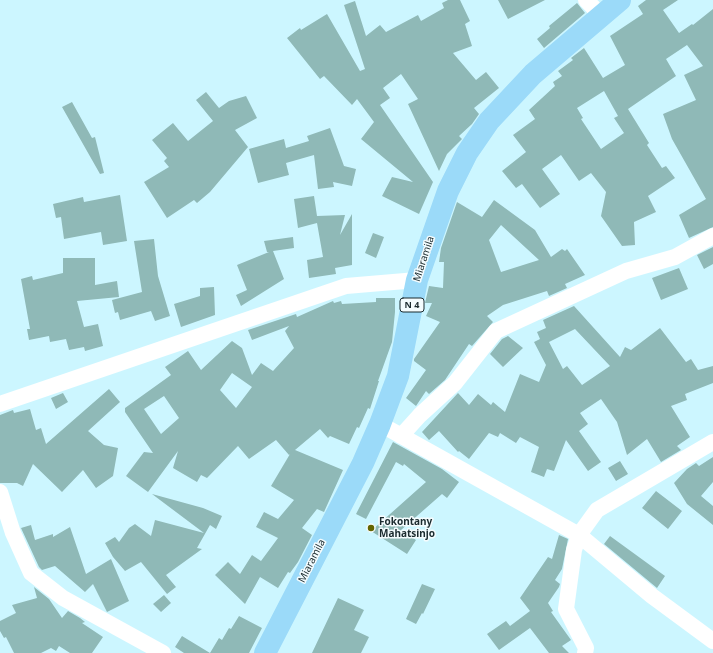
<!DOCTYPE html>
<style>
body{margin:0}
canvas{display:block;background:#ccf6ff}
</style>
<canvas width="713" height="653"></canvas>
<script>
const ctx = document.querySelector('canvas').getContext('2d');
ctx.lineJoin = 'round';
function paint(path, color) { ctx.fillStyle = color; ctx.fill(path, 'evenodd'); }
const toPath = rows => new Path2D(rows.map(r => 'M' + r).join(''));
function trace(path, color, width, dash) { ctx.strokeStyle = color; ctx.lineWidth = width; ctx.lineCap = dash ? 'butt' : 'round'; ctx.setLineDash(dash || []); ctx.stroke(path); }
function label(font, color, halo, rows, align = 'center') {
  ctx.font = font + ' "Noto Sans",sans-serif'; ctx.lineWidth = 3; ctx.setLineDash([]); ctx.textBaseline = 'middle'; ctx.strokeStyle = halo; ctx.fillStyle = color; for (const [text, x, y, turn = 0] of rows) {
    ctx.save(); ctx.translate(x, y); ctx.rotate((+turn || 0) * Math.PI / 180); ctx.textAlign = isNaN(turn) ? turn : align; if (halo) ctx.strokeText(text, 0, 0); ctx.fillText(text, 0, 0); ctx.restore();
  }
}
paint(toPath([
 [448,0,460,0,470,21,465,24,472,46,453,53,476,80,486,72,499,88,474,108,479,114,472,124,459,136,462,139,447,154,439,171,408,104,418,99,401,74,383,88,390,98,380,105,433,182,419,214,382,196,392,177,413,182,361,139,374,122,357,99,352,105,324,76,320,79,287,38,300,28,301,30,327,14,360,71,365,69,344,5,355,1,366,36,380,25,386,32,418,15,421,21,444,8,442,3],
 [498,0,545,0,508,19],
 [646,0,678,0,663,10,679,33,692,24,693,25,713,9,713,227,689,238,679,215,706,199,672,139,663,114,696,100,684,75,703,66,687,45,666,59,676,76,628,109,649,143,647,145,662,168,666,166,675,178,648,196,656,212,634,222,635,245,622,246,601,216,606,192,591,173,579,181,561,155,542,169,560,194,540,208,522,184,516,188,502,171,526,152,513,135,535,119,529,110,555,86,553,82,562,76,558,71,573,60,571,58,584,48,603,78,625,65,610,36,643,14,638,6],
 [604,91,618,116,614,118,624,133,601,149,581,119,583,118,577,108],
 [577,3,585,13,544,48,537,39,550,28,549,26],
 [206,92,219,108,229,101,246,96,257,118,235,130,248,147,210,192,197,203,194,200,167,218,144,182,169,167,164,161,167,158,152,140,173,123,188,141,213,121,196,100],
 [72,102,92,138,95,137,104,173,100,174,62,107],
 [330,128,344,166,356,169,352,186,333,182,334,187,318,189,314,155,286,163,289,175,258,183,249,149,284,139,286,148,309,141,307,136],
 [120,195,127,241,103,245,101,232,64,239,61,217,56,218,53,204,83,197,84,202],
 [314,196,317,216,345,215,340,235,352,214,352,265,335,268,336,274,309,278,307,260,323,257,317,223,298,228,294,199],
 [494,200,535,230,551,257,562,249,565,251,567,249,585,275,565,284,567,288,549,296,547,291,503,305,487,316,493,322,472,346,469,344,445,380,429,394,426,391,416,406,406,398,426,370,414,361,414,359,440,322,426,316,432,303,425,303,429,286,443,288,444,262,439,262,441,248,457,202,482,217],
 [501,225,539,260,501,272,489,240],
 [373,233,384,237,376,258,365,253],
 [293,237,294,248,273,251,284,279,241,306,236,295,247,290,237,265,269,252,267,252,264,241],
 [154,239,158,276,170,316,155,321,151,311,120,320,118,312,115,313,112,300,142,292,134,241],
 [713,247,713,264,704,269,697,255],
 [63,258,95,258,95,285,117,281,119,297,77,301,84,327,98,324,103,346,85,351,84,347,69,350,66,339,50,342,49,336,29,340,27,329,30,329,21,279,32,276,33,280,63,273],
 [679,268,688,289,661,300,652,278],
 [214,287,215,315,181,327,174,304,200,296,200,288],
 [376,298,395,298,395,312,392,342,378,381,379,381,370,409,368,408,359,428,357,427,349,444,330,436,328,438,320,429,295,450,343,470,324,512,317,509,302,528,312,535,298,562,290,573,288,572,278,588,260,577,245,604,215,575,228,562,240,574,252,555,261,561,278,538,256,527,264,512,278,519,294,500,271,486,290,454,289,455,276,440,249,459,238,446,207,478,201,475,197,482,173,468,178,451,148,492,126,476,144,452,153,453,125,412,125,408,171,375,165,367,188,351,201,370,232,341,242,348,252,375,261,363,273,371,294,348,285,331,289,326,252,340,248,330,296,314,297,317,333,301,334,303,341,301,342,304,376,302],
 [232,373,252,387,236,408,220,390],
 [164,396,179,418,161,434,144,409],
 [574,306,620,357,625,347,631,350,660,328,686,362,691,359,698,370,713,366,713,383,685,394,687,400,671,406,690,437,677,446,681,450,661,462,647,439,627,455,617,422,601,399,580,413,588,424,579,431,601,462,588,471,566,440,554,471,547,469,544,477,531,472,539,447,520,437,516,443,500,433,498,437,489,433,469,459,459,451,458,452,439,431,429,440,422,432,458,393,469,405,478,394,491,405,493,402,505,412,520,374,539,382,546,365,534,342,540,339,537,332,546,328,543,320],
 [575,329,610,366,582,385,567,366,563,369,549,342],
 [508,336,523,348,503,367,490,354,502,339],
 [109,389,120,402,88,431,104,445,118,448,113,476,96,488,83,470,62,492,33,464,23,486,17,483,0,483,0,415,13,410,14,413,30,409,36,430,41,428,46,444],
 [63,393,68,402,56,409,51,398],
 [393,442,442,469,459,482,447,498,442,494,401,530,416,540,407,554,371,531,426,482,404,464,403,466,396,462,366,519,356,514],
 [713,457,713,482,701,496,713,506,713,525,687,504,674,483,687,469,696,463,699,466],
 [620,461,628,474,616,481,608,468],
 [656,491,682,511,668,529,642,508],
 [152,494,203,508,222,516,216,529,210,525,197,548,202,549,166,575,176,587,167,594,141,562,125,571,113,557,105,543,115,537,119,542,129,528,135,524,151,536,155,520,204,533],
 [31,525,35,540,53,534,53,537,70,527,86,574,111,559,129,601,107,612,93,584,85,592,55,566,42,570,39,567,21,528],
 [559,535,568,539,562,569,555,580,560,584,559,587,548,603,553,611,551,612,571,640,562,646,569,653,549,653,530,628,499,650,487,634,506,621,510,626,530,611,520,598,548,557,552,559],
 [610,536,665,576,657,588,604,544],
 [422,584,435,589,423,614,422,613,416,624,406,619],
 [34,587,49,599,62,618,68,611,80,618,85,622,82,623,103,637,92,653,70,653,59,646,56,651,51,648,41,653,14,653,6,637,4,638,0,631,0,621,16,613,12,605,37,598],
 [164,595,171,603,161,612,153,604],
 [338,598,364,610,354,630,369,637,361,653,312,653],
 [239,616,262,628,249,653,210,653,219,638,222,640,229,628,231,629],
 [182,636,210,653,184,653,175,647]
]), '#8fb9b7');
trace(toPath([
 [586,0,593,7,600,19],
 [0,404,346,286,417,280],
 [380,424,579,535,652,596,713,641],
 [401,436,420,415,455,383,496,331,626,271,675,257,713,236],
 [0,492,13,533,31,573,63,598,163,653],
 [585,653,586,648,566,609,574,550,579,535,597,510,713,442]
]), '#fff', 16);
trace(toPath([
 [265,653,363,463,380,424,398,376,417,280,448,191,467,153,489,121,533,74,620,0]
]), '#9bdaf9', 22);
for (const [x, y, r, color] of [
 [371,528,4,"#636500"]
]) { const dot = new Path2D(); dot.arc(x, y, r, 0, 2 * Math.PI); ctx.fillStyle = color; ctx.fill(dot); trace(dot, '#f4fcfe', 1.5); }
for (const [x, y, w] of [
 [412,305,24]
]) { const box = new Path2D(); box.roundRect(x - w / 2, y - 7, w, 14, 3); ctx.fillStyle = '#f4fcfe'; ctx.fill(box); trace(box, '#1b2b2f', 1); }
label('bold 9px', '#1b2b2f', null, [
 ["N 4",412,305]
]);
label('10px', '#1b2b2f', '#f4fcfe', [
 ["Miaramila",424,259,-72],
 ["Miaramila",312,561,-63]
]);
label('bold 10px', '#1b2b2f', '#f4fcfe', [
 ["Fokontany",379,522],
 ["Mahatsinjo",379,534]
], 'left');
</script>
